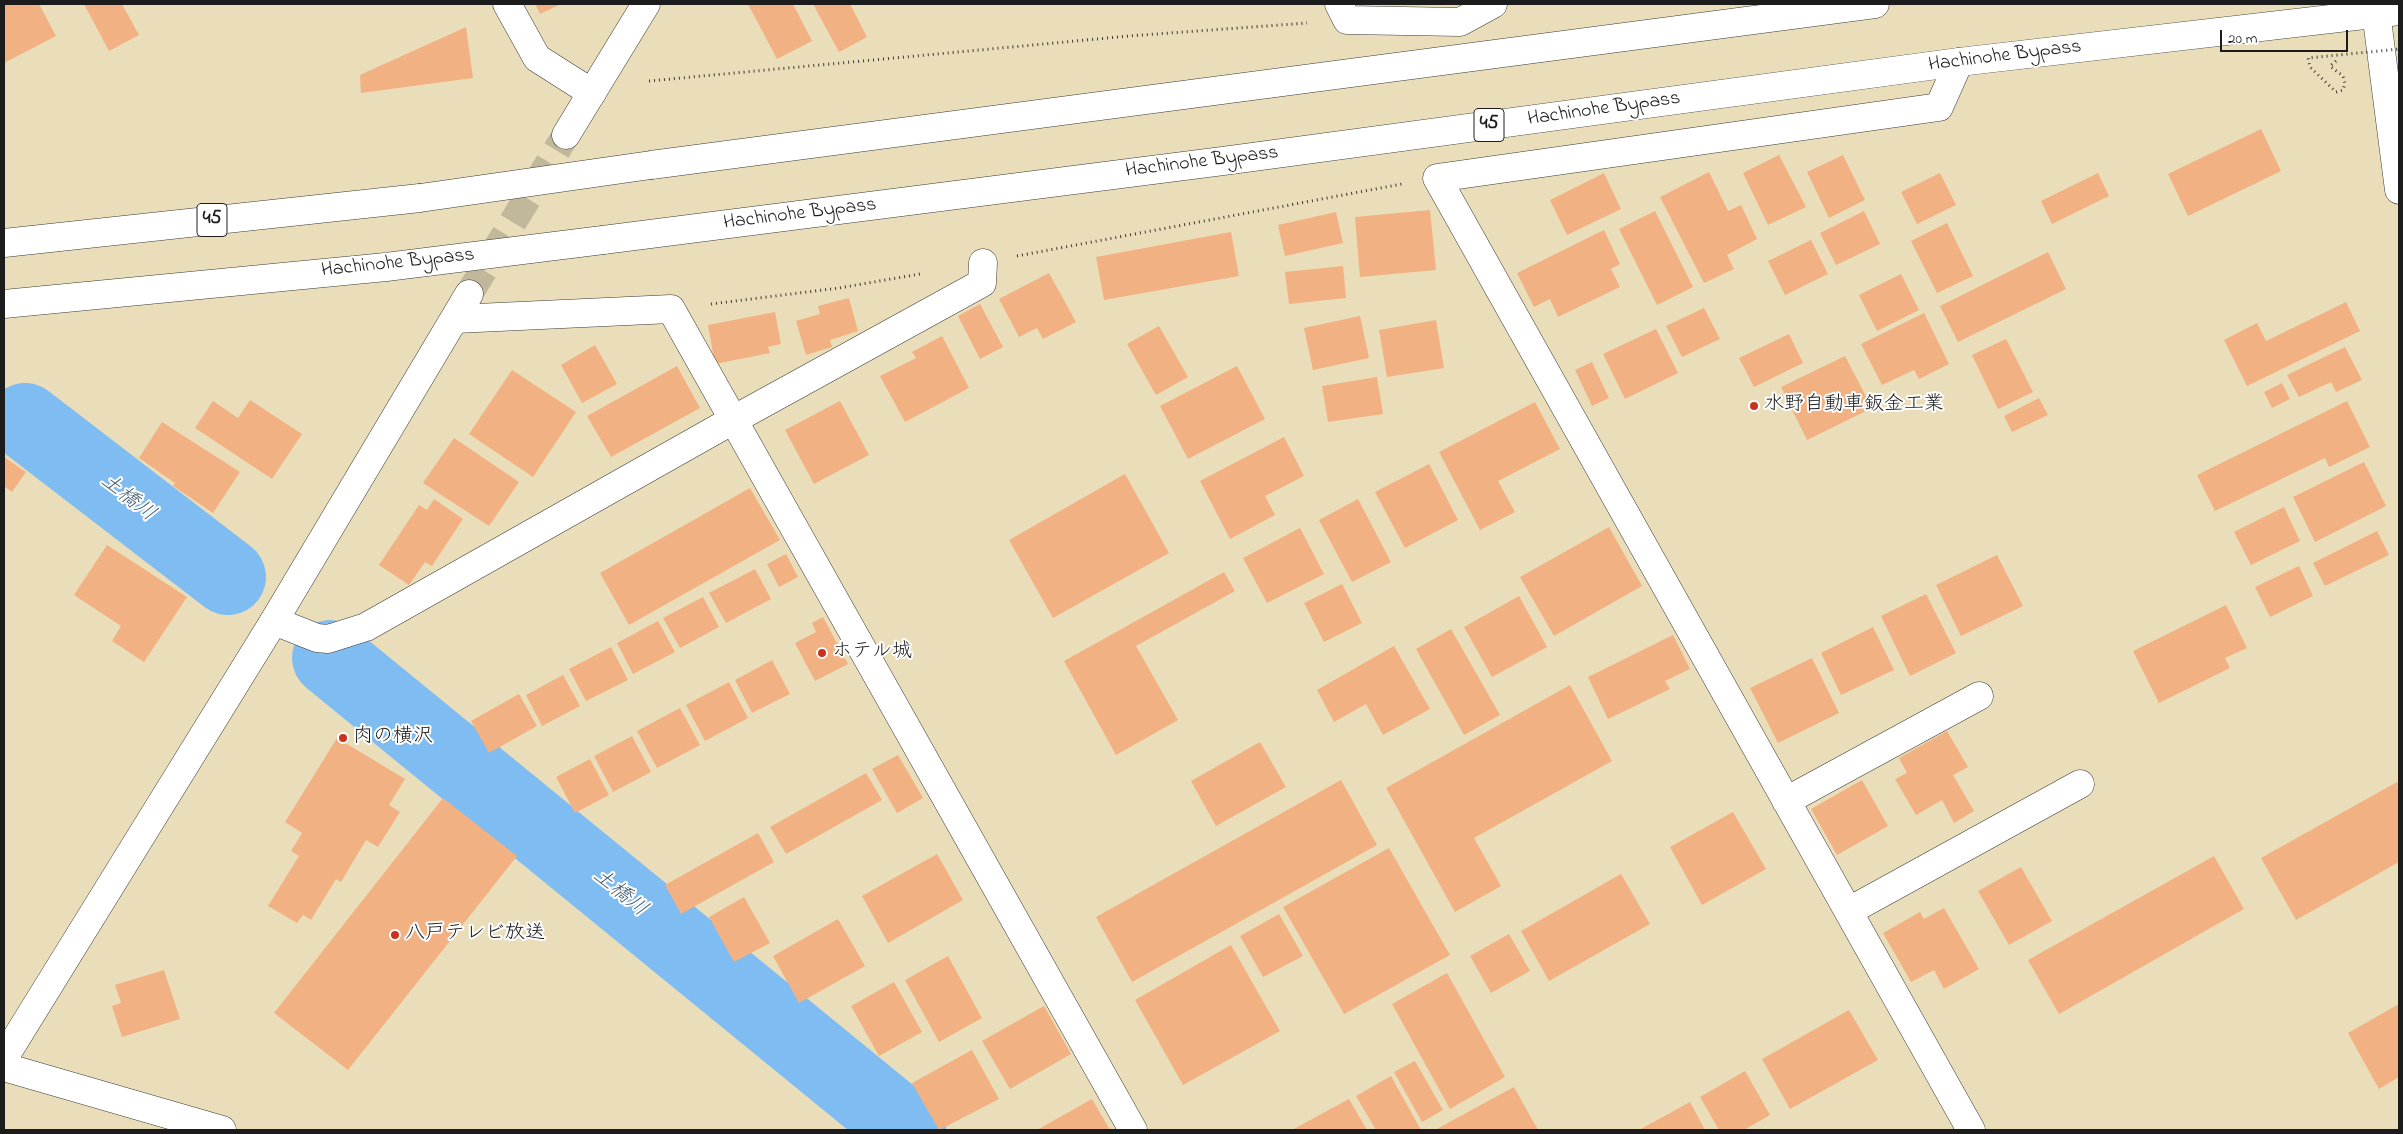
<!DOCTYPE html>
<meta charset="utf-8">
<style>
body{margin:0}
#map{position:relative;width:2403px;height:1134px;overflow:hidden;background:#eadeba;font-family:"Indie Flower",sans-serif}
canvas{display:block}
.frame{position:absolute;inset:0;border:5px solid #1c1c1c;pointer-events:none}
.scale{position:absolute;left:2220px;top:30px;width:128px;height:22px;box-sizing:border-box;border:2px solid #1c1c1c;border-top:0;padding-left:6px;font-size:15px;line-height:18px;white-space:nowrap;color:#1c1c1c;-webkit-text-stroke:4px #fff;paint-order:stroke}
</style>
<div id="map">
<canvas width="2403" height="1134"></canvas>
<div class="frame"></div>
<div class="scale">20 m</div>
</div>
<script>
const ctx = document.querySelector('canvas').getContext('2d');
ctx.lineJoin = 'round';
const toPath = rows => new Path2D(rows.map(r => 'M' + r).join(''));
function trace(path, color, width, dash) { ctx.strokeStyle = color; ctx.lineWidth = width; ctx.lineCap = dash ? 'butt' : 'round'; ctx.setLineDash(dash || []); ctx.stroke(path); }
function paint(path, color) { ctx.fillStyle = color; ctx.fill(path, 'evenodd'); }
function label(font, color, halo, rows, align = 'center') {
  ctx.font = font + ' "Indie Flower","Klee One",sans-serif'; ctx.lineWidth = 4; ctx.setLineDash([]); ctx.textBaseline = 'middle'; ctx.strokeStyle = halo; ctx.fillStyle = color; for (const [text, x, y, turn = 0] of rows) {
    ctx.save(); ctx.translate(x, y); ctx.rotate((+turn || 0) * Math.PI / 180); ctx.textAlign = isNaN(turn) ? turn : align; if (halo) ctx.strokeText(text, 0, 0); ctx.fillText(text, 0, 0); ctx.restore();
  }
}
trace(toPath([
 [25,421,228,577],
 [330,658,908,1130]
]), '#7fbcf2', 76);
paint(toPath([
 [4,4,39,4,56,36,4,63],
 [84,4,122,4,139,35,109,51],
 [535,4,561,4,540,14],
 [748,4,793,4,812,41,777,59],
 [813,4,850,4,867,37,839,52],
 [466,27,473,78,361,93,360,75],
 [2261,129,2281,171,2188,216,2168,174],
 [1779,155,1806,207,1768,225,1743,173],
 [1843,155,1865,200,1829,218,1807,172],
 [1709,172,1728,211,1741,205,1757,239,1727,255,1734,269,1704,283,1660,197],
 [1604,173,1621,209,1567,235,1550,200],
 [1940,173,1956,205,1917,224,1901,192],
 [2098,173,2109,196,2052,224,2041,201],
 [1430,210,1436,270,1360,277,1355,217],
 [1655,211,1693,287,1657,305,1619,229],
 [1864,211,1880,244,1836,265,1820,233],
 [1336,212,1343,243,1285,256,1278,225],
 [1947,223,1973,276,1937,293,1911,241],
 [1604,230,1620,264,1611,269,1620,287,1558,317,1550,299,1534,307,1517,273],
 [1231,232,1239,276,1104,300,1096,257],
 [1811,240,1828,274,1785,295,1768,261],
 [2048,252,2066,289,1958,342,1940,306],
 [1343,266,1346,298,1289,304,1285,272],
 [1049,273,1076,322,1043,339,1037,328,1019,337,999,299],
 [1901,274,1919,310,1877,331,1859,295],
 [849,298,858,331,830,340,832,347,806,355,796,321,820,314,818,306],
 [2346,302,2360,331,2247,386,2224,340,2257,323,2266,341],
 [980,304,1003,347,980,359,958,316],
 [1704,308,1720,339,1682,357,1666,326],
 [775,312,781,344,768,347,770,353,715,364,708,325],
 [1924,313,1949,364,1919,379,1914,370,1882,385,1861,344],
 [1360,316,1369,358,1313,370,1304,328],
 [1436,320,1444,368,1387,377,1379,330],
 [1159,326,1188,377,1156,395,1127,344],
 [1656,329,1678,373,1625,399,1603,354],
 [1789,334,1803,363,1754,387,1739,358],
 [942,336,969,388,905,422,880,376,916,358,912,352],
 [2006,339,2033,392,1998,409,1972,355],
 [595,345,617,384,582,403,561,365],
 [2345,347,2362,380,2336,392,2331,382,2299,397,2287,375],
 [1845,356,1872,408,1807,440,1781,387],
 [1592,362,1609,398,1592,406,1575,370],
 [677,366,700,408,611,457,587,416],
 [1237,366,1265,419,1188,459,1160,406],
 [512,370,576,412,533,477,469,434],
 [1377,377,1383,414,1328,422,1322,386],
 [2282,383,2290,399,2272,408,2264,392],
 [2039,398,2048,415,2012,432,2004,416],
 [250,400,302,434,272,479,195,428,213,401,238,418],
 [840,401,869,455,814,484,785,430],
 [2347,401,2370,447,2329,467,2325,458,2215,511,2197,475],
 [1535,402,1560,449,1498,481,1515,512,1480,530,1439,452],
 [162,422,240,472,213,513,173,486,175,483,139,458],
 [1284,437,1304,476,1265,496,1275,515,1230,539,1200,481],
 [454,438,519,482,489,526,423,483],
 [4,457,26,472,12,492,4,486],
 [2364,462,2386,506,2315,542,2293,497],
 [1429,464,1458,520,1405,548,1375,492],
 [1125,474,1169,553,1053,618,1009,540],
 [750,488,780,540,629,625,600,573],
 [434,499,463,519,432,566,425,562,409,585,379,565,419,505,427,510],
 [1358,499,1391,562,1352,582,1319,520],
 [2284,507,2300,541,2251,565,2234,532],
 [1609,527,1642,586,1554,636,1520,577],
 [1300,528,1324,574,1267,603,1243,558],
 [2377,531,2389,555,2325,586,2313,563],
 [107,545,187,597,144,662,112,641,121,626,74,595],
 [786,554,798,577,779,587,767,564],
 [1997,555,2023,606,1961,636,1936,585],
 [2299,566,2313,596,2270,617,2255,587],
 [755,569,771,599,726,623,709,593],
 [1224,572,1235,591,1136,646,1178,720,1116,755,1064,661],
 [1342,584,1362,623,1324,642,1304,603],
 [1926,594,1956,653,1910,676,1881,616],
 [1519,596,1547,647,1492,677,1464,627],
 [703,597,719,627,680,648,663,618],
 [2226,605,2247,648,2225,658,2230,668,2159,703,2133,651],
 [823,617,848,664,815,681,795,643,816,632,812,623],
 [658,621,675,652,633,674,617,643],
 [1873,627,1894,670,1841,695,1821,653],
 [1451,629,1500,715,1464,735,1416,649],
 [1673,635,1690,669,1665,681,1670,689,1608,719,1588,677],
 [1394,646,1430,709,1383,735,1366,704,1334,722,1317,690],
 [611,647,628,680,586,701,569,669],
 [1812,658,1839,713,1778,743,1750,688],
 [772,660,790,694,752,713,735,680],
 [563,675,580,706,542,726,526,695],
 [729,682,748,718,705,741,686,705],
 [1570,685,1612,761,1474,838,1501,886,1455,912,1386,788],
 [519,694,537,726,489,753,471,721],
 [680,708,700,745,657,768,637,731],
 [1947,731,1968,767,1953,775,1974,811,1954,823,1942,800,1916,815,1895,779,1907,773,1899,758],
 [632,736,651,772,613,792,594,756],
 [337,738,405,779,389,805,400,812,378,847,366,840,341,882,336,879,311,920,303,915,297,923,268,906,299,856,291,851,302,833,285,822],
 [1260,742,1286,787,1216,826,1191,781],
 [898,755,923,798,897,813,872,769],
 [590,759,609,795,575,813,556,777],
 [866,773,882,800,786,854,770,827],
 [1341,780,1377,845,1132,982,1096,917],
 [1862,780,1888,826,1837,855,1811,809],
 [2397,782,2399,786,2399,862,2296,920,2261,858],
 [443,798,517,856,348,1070,274,1013],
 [1733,812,1766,869,1702,905,1670,847],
 [758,833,774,862,681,914,665,885],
 [1389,848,1450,955,1344,1014,1283,907],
 [937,854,963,900,888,943,862,896],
 [2214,856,2244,909,2059,1014,2028,960],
 [2021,867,2052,921,2009,945,1978,891],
 [1621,874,1650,924,1549,981,1521,931],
 [744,897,770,943,734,962,709,917],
 [1944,908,1979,969,1944,989,1934,970,1911,982,1883,933,1920,912,1924,919],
 [1279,914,1303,956,1263,977,1240,936],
 [838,919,865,966,799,1003,773,956],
 [1509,934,1530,971,1491,993,1470,956],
 [1231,945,1280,1031,1183,1085,1135,1000],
 [948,956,982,1018,939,1042,905,980],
 [164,970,180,1019,122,1037,112,1006,121,1003,115,985],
 [1447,973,1505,1077,1450,1109,1392,1004],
 [894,982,922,1032,879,1056,851,1006],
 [2399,1004,2399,1077,2379,1089,2348,1033],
 [1044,1006,1071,1054,1010,1089,982,1041],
 [1849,1010,1878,1060,1790,1109,1762,1059],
 [972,1050,999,1099,939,1130,912,1083],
 [1415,1061,1443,1110,1422,1122,1394,1072],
 [1745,1071,1770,1115,1744,1130,1719,1130,1700,1097],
 [1391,1076,1421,1130,1376,1130,1356,1096],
 [1514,1087,1538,1130,1435,1130,1477,1107],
 [1092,1099,1110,1130,1037,1130],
 [1349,1099,1367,1130,1292,1130],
 [1690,1102,1705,1130,1639,1130]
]), '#f1b182');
trace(toPath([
 [469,294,566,135]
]), '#c1b79a', 28, [28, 14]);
const street = toPath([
 [507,4,537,58,592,93],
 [1339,4,1347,20,1460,22,1493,4],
 [1959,62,1939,107,1437,178,1971,1130],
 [455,319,671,309,1133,1130],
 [274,621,317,638,328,639,366,627,733,420,982,283,983,263],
 [1786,801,1979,696],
 [1849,911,2080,784]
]);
const secondary = toPath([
 [2375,4,2399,190],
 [566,135,646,4],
 [4,1058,274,621,469,294],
 [4,1067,222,1130]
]);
const highway = toPath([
 [651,165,1875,4],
 [603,240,1223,161,1959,62,2399,11],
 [4,243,420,198],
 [4,304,386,267]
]);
trace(street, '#3b3934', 29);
trace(secondary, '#3b3934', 29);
trace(highway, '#3b3934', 29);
trace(toPath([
 [649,81,1129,36,1307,23],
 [1017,256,1402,184],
 [711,304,839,288,920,274]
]), '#3b3934', 3, [1, 4]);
trace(street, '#fff', 28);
trace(secondary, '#fff', 28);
trace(highway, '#fff', 28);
const highwayBridge = toPath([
 [420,198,651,165],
 [386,267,603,240]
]);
trace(highwayBridge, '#3b3934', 29, []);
trace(toPath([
 [2336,61,2330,66,2343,76,2345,83,2343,90,2336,92,2310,67,2308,58,2399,49]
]), '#3b3934', 3, [1, 4]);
trace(highwayBridge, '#fff', 28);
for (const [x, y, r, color] of [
 [1754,406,5,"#c8321e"],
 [822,653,5,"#c8321e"],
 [343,738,5,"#c8321e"],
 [395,935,5,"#c8321e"]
]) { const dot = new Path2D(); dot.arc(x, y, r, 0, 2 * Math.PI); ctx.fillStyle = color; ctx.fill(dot); trace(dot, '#fff', 2); }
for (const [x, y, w] of [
 [1489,125,30],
 [212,220,30]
]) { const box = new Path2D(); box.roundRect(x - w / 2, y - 16.5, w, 33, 4); ctx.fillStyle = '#fff'; ctx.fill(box); trace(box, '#1c1c1c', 1); }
label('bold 19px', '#1c1c1c', null, [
 ["45",1489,125],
 ["45",212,220]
]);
label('20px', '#1c1c1c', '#fff', [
 ["Hachinohe Bypass",2005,57,-7],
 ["Hachinohe Bypass",1604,110,-8],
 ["Hachinohe Bypass",1202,163,-7],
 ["Hachinohe Bypass",800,215,-7],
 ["Hachinohe Bypass",398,264,-6]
]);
label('20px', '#1c1c1c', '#fff', [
 ["水野自動車鈑金工業",1764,406],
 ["ホテル城",832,653],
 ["肉の横沢",353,738],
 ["八戸テレビ放送",405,935]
], 'left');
label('italic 21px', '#445c72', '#fff', [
 ["土橋川",127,499,38],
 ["土橋川",619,894,39]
]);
</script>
